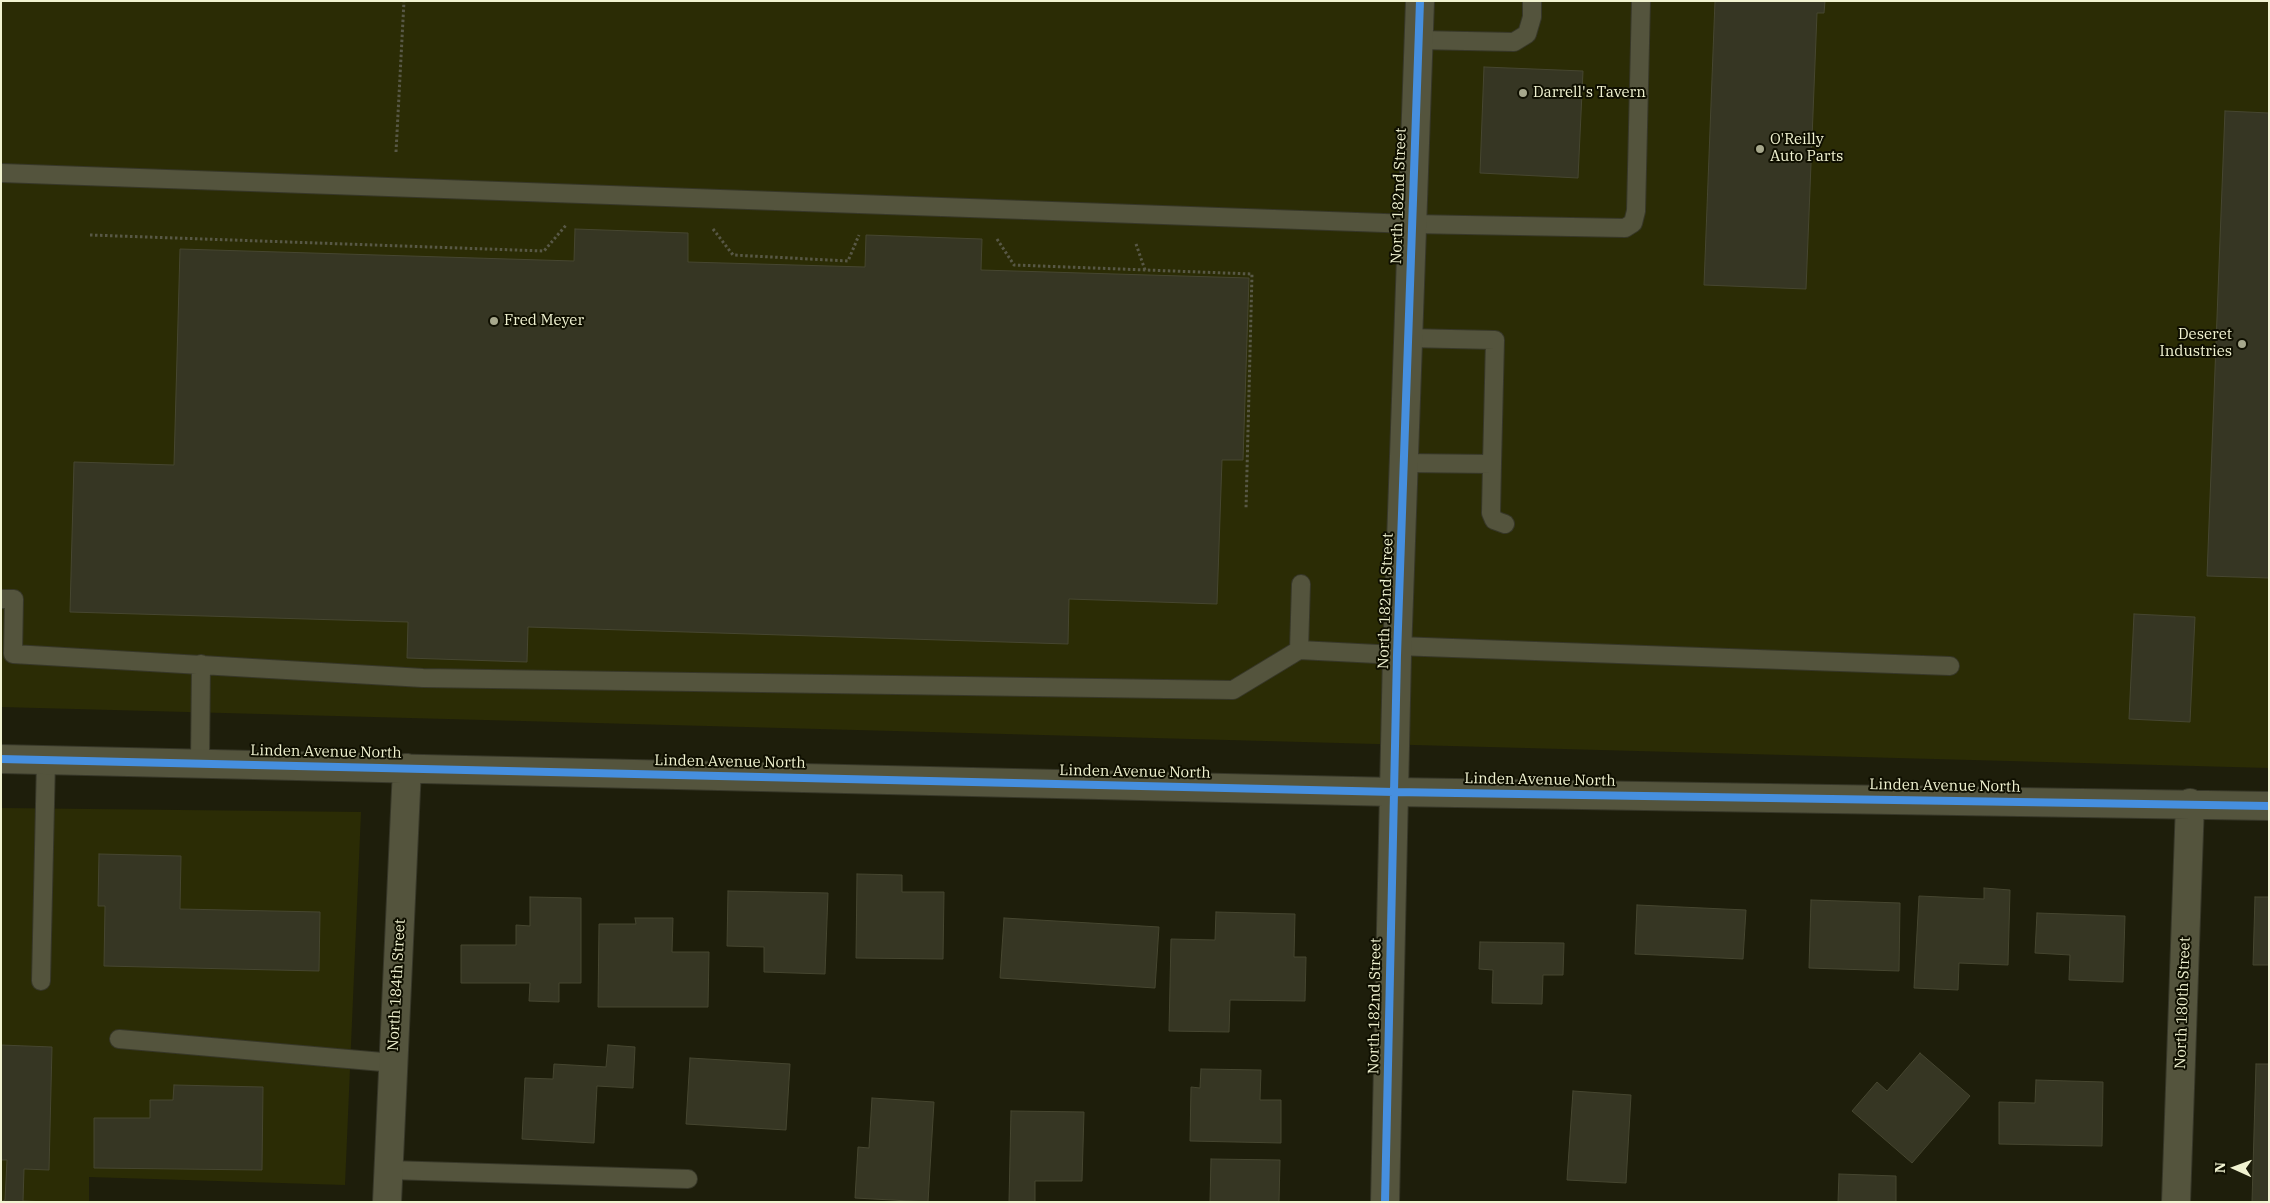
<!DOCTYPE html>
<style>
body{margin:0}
#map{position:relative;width:2270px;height:1203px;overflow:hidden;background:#1e1e0b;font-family:"IBM Plex Serif",serif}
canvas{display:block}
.frame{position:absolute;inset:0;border:2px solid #f1f3d1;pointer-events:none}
.north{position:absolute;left:2210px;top:1143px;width:50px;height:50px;-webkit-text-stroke:4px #0f0f00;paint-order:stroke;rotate:272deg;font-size:14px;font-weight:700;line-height:20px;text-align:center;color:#f1f3d1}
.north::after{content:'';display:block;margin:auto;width:18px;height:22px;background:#f1f3d1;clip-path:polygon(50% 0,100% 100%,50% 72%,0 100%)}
</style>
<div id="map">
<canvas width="2270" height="1203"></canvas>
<div class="frame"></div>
<div class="north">N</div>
</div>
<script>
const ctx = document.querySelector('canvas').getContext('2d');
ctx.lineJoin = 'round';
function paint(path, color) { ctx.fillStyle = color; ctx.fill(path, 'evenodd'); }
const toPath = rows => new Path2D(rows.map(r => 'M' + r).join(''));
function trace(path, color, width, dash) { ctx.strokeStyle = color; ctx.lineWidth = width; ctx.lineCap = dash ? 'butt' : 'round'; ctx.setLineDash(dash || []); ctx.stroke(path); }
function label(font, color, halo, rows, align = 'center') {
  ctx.font = font + ' "IBM Plex Serif",serif'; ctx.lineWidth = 4; ctx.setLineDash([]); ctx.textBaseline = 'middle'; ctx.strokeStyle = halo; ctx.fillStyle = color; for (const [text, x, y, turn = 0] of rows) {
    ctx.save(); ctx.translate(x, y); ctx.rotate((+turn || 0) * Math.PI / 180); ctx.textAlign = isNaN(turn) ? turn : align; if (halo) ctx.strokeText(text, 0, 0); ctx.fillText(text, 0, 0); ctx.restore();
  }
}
paint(toPath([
 [1,1,2269,1,2269,768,1,707],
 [1,808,361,812,345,1185,89,1177,89,1202,1,1202]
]), '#2b2c05');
const building = toPath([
 [1715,1,1825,1,1824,13,1817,13,1806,289,1704,285,1715,1],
 [1484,67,1583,71,1578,178,1480,173,1484,67],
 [2225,111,2269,113,2269,578,2207,576,2225,111],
 [575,229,688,233,688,262,865,267,866,235,982,239,981,270,1249,278,1243,460,1222,460,1217,604,1069,599,1068,644,528,627,527,662,407,658,408,622,70,612,74,462,174,465,180,249,574,261,575,229],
 [2134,614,2195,617,2190,722,2129,719,2134,614],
 [99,854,181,856,180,909,320,912,319,971,104,966,105,906,98,906,99,854],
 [857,874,902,875,902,892,944,892,943,959,856,958,857,874],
 [1984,888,2010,890,2008,965,1959,963,1958,990,1914,988,1919,896,1984,899,1984,888],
 [728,891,828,893,825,974,764,972,764,947,727,946,728,891],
 [530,897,581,898,581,983,559,983,559,1002,529,1001,530,983,461,983,461,945,516,945,516,925,530,926,530,897],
 [2255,897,2269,897,2269,965,2253,965,2255,897],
 [1811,900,1900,903,1899,971,1809,968,1811,900],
 [1637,905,1746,910,1743,959,1635,954,1637,905],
 [1216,912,1295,914,1294,957,1306,957,1305,1001,1230,1000,1229,1032,1169,1031,1171,939,1215,940,1216,912],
 [2037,913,2125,916,2123,982,2069,980,2070,955,2035,953,2037,913],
 [635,918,673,918,672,952,709,952,708,1007,598,1007,599,924,636,924,635,918],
 [1004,918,1159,927,1155,988,1000,978,1004,918],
 [1480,942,1564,943,1563,975,1543,975,1542,1004,1492,1003,1493,970,1479,969,1480,942],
 [1,1045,52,1047,49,1170,24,1169,23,1201,50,1202,1,1202,5,1200,7,1160,1,1160,1,1045],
 [608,1045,635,1047,633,1088,597,1086,594,1143,522,1139,525,1078,553,1079,554,1064,606,1067,608,1045],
 [1920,1053,1970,1096,1912,1163,1852,1111,1877,1082,1887,1091,1920,1053],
 [690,1058,790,1064,786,1130,686,1124,690,1058],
 [2256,1064,2269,1064,2269,1202,2252,1202,2256,1064],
 [1201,1069,1261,1070,1260,1100,1281,1100,1281,1143,1190,1141,1191,1087,1200,1088,1201,1069],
 [2036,1080,2103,1082,2102,1146,1999,1144,1999,1102,2035,1103,2036,1080],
 [174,1085,263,1087,262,1170,94,1168,94,1118,150,1118,150,1100,173,1100,174,1085],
 [1573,1091,1631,1095,1626,1183,1567,1180,1573,1091],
 [872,1098,934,1102,928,1202,855,1198,858,1147,869,1148,872,1098],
 [1011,1111,1084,1112,1082,1181,1035,1181,1035,1202,1009,1202,1011,1111],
 [1211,1159,1280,1160,1279,1202,1210,1202,1211,1159],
 [1839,1174,1896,1176,1896,1202,1838,1202,1839,1174]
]);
paint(building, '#363623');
trace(building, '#464630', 1);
const lane = toPath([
 [1418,40,1514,42,1527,34,1532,17,1532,1],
 [1,173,1412,224,1625,228,1633,223,1636,211,1641,1],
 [1408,338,1495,340,1492,464],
 [1404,463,1492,464,1491,513,1494,520,1505,524],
 [1,599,14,599,13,654,423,678,1233,690,1299,650,1301,584],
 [1397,646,1950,666],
 [1299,650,1397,655],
 [200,763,201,664],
 [41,981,46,760],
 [119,1039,394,1063],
 [389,1170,688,1179]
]);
const street = toPath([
 [1,759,1394,792,2269,806],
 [387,1202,407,768],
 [1385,1202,1397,655,1420,1],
 [2176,1202,2190,803]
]);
trace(lane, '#373728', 20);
trace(street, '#373728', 30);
trace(toPath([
 [396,152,404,1],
 [713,229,733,255,848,261,859,235],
 [90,235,544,251,567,224],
 [997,239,1014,265,1252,274,1246,509],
 [1136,244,1145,270]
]), '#585846', 3, [2.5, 2.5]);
trace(lane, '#54543d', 18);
trace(street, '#54543d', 28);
trace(toPath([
 [1,759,1394,792,2269,806],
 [1385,1202,1397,655,1420,1]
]), '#468fdf', 8);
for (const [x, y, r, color] of [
 [1523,93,5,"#a7a88c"],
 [1760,149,5,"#a7a88c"],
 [494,321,5,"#a7a88c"],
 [2242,344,5,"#a7a88c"]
]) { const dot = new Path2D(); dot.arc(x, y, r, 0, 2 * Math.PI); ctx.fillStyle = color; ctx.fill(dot); trace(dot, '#0f0f00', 2); }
label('15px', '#f1f3d1', '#0f0f00', [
 ["Darrell's Tavern",1533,93],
 ["O'Reilly",1770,140],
 ["Auto Parts",1770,157],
 ["Fred Meyer",504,321],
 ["Deseret",2232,335,"right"],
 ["Industries",2232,352,"right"]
], 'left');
label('15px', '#f1f3d1', '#0f0f00', [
 ["North 182nd Street",1399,196,-88],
 ["North 182nd Street",1386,601,-88],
 ["Linden Avenue North",326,752,1],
 ["Linden Avenue North",730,762,1],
 ["Linden Avenue North",1135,772,1],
 ["Linden Avenue North",1540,780,1],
 ["Linden Avenue North",1945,786,1],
 ["North 184th Street",397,985,-87],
 ["North 180th Street",2183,1003,-88],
 ["North 182nd Street",1375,1006,-89]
]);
</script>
